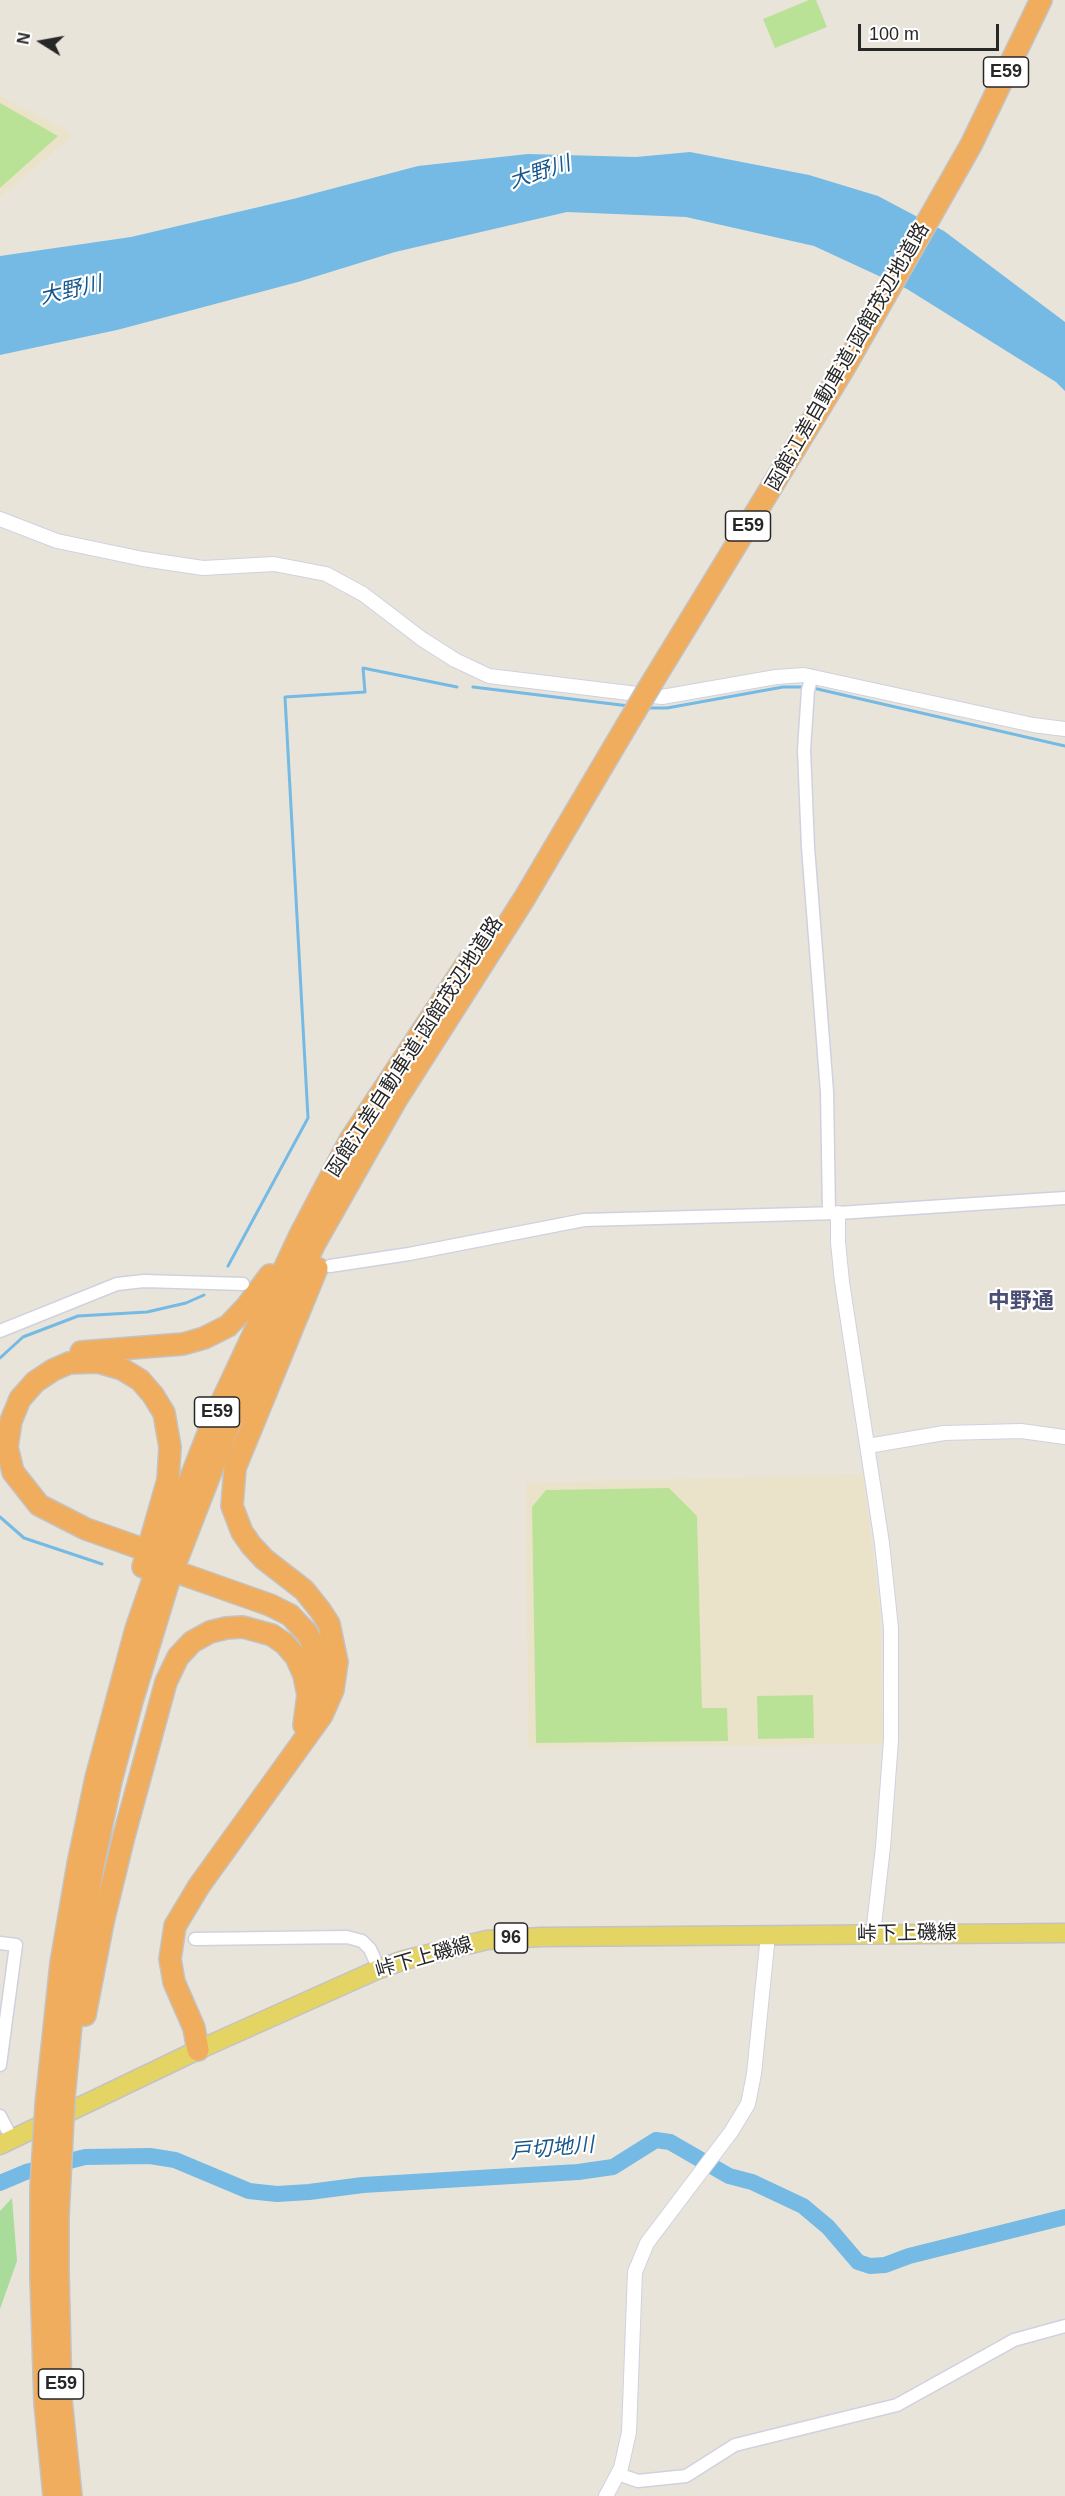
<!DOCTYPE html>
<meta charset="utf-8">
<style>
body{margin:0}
#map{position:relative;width:1065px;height:2496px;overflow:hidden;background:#e9e4da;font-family:Helvetica,sans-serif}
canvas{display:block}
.north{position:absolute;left:12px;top:12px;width:60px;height:60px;-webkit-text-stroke:4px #fff;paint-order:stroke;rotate:281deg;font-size:16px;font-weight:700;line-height:24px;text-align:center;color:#272727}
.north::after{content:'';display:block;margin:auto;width:21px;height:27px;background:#272727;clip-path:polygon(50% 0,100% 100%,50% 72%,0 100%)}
.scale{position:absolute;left:858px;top:24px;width:141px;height:27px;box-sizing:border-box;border:3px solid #272727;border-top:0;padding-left:8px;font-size:18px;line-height:21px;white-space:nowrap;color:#272727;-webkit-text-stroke:4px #fff;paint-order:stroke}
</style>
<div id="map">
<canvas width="1065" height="2496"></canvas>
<div class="north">N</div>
<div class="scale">100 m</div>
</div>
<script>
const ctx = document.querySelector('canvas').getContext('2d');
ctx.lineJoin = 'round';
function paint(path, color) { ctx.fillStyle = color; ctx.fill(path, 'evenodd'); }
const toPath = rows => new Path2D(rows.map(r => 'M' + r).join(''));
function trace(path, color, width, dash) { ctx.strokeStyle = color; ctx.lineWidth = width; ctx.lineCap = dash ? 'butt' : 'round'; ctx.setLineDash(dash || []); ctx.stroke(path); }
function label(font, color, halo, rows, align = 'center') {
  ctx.font = font + ' Helvetica,"Noto Sans JP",sans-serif'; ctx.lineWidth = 4.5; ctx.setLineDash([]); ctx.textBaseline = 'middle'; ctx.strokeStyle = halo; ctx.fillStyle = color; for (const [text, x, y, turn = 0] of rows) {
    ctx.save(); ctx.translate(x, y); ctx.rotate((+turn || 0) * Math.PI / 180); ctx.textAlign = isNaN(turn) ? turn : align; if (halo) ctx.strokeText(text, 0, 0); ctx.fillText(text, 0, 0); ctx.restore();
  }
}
paint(toPath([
 [0,96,71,132,67,141,0,197],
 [863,1474,880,1611,883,1744,528,1748,526,1483]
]), '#eae3ca');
paint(toPath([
 [12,2198,17,2261,0,2309,0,2211]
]), '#a9dc9a');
paint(toPath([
 [809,0,816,0,827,27,775,48,763,19],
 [0,103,58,136,0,188],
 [669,1488,697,1516,702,1708,727,1708,728,1741,536,1743,532,1507,546,1490],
 [813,1695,814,1738,758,1739,757,1696]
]), '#bae297');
paint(toPath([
 [690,152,809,175,878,196,944,231,1065,322,1065,391,1056,382,907,289,814,246,686,217,567,212,395,252,298,282,117,330,0,355,0,256,131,237,293,199,418,166,528,154,636,157]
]), '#74bae4');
trace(toPath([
 [473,687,629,706],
 [813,688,1065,746],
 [645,708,667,708,783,687,807,687],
 [228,1266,308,1118,285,697,365,692,363,668,457,687],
 [0,1358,23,1337,78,1316,147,1312,186,1303,204,1295],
 [0,1517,24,1538,102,1564]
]), '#74bae4', 3);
trace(toPath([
 [0,2183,26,2172,85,2157,150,2156,175,2160,249,2191,277,2194,309,2192,363,2185,578,2172,613,2167,656,2140,670,2142,729,2176,752,2182,803,2206,828,2227,858,2262,870,2266,885,2265,909,2256,1065,2217]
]), '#74bae4', 16);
const minor = toPath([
 [812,676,808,690,804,750,808,847,827,1092,829,1212],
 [330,1266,409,1254,584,1220,838,1213,1065,1198],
 [0,1331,117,1284,144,1281,243,1284],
 [195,1939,347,1937,362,1941,370,1949,379,1969],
 [0,1943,16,1945,0,2065],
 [0,2116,12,2139],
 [618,2474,638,2481,686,2476,735,2445,897,2405,1014,2340,1065,2326]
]);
const tertiary = toPath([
 [0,519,57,541,143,559,203,568,274,564,326,574,363,594,422,639,455,660,489,676,662,697,776,677,804,675,1033,725,1065,729],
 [838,1213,838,1242,842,1282,882,1543,891,1628,891,1740,883,1847,873,1934],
 [868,1446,944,1433,1021,1431,1065,1437],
 [606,2496,621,2468,629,2432,635,2272,647,2243,731,2132,748,2104,754,2074,768,1935]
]);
const primary = toPath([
 [0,2145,198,2050,379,1969,404,1960,487,1940,541,1937,1065,1933]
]);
const motorway = toPath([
 [653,681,843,370,971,145,1041,0],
 [81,1352,183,1344,204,1338,228,1326,247,1306,270,1275],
 [137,1547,86,1529,39,1505,13,1472,7,1447,11,1421,20,1399,35,1382,53,1370,69,1363,98,1362,122,1369,140,1380,153,1395,164,1413,170,1447,168,1480,143,1567],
 [185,1575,270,1605,290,1615,307,1633,317,1652,321,1681,316,1703],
 [85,2015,103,1922,124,1836,166,1682,178,1657,192,1642,210,1632,226,1628,243,1627,272,1635,285,1644,296,1657,304,1675,308,1695,304,1725],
 [198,2050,194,2028,174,1982,170,1959,175,1926,199,1886,322,1715,333,1690,337,1662,329,1624,320,1610,304,1590,264,1559,251,1545,242,1532,232,1506,235,1468,317,1268],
 [64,2097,77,1963,93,1866,111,1781,132,1701,169,1580,230,1423,315,1243,396,1100,524,899,634,713],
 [46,2105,61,1963,78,1864,96,1778,136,1629,173,1523,215,1416,300,1235,350,1140,469,960],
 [58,2272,61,2399,71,2496],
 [41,2277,45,2403,54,2496]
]);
trace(minor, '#d0d1df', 15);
trace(tertiary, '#d0d1df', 16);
trace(primary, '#c3c3c3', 21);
trace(motorway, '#c3c3c3', 24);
trace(minor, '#fff', 12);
trace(tertiary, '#fff', 14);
trace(primary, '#e4d464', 18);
trace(motorway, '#f0ad5e', 21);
const motorwayBridge = toPath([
 [634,713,653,681],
 [58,2272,58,2217,64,2097],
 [41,2277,41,2188,46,2105]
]);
trace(motorwayBridge, '#c3c3c3', 24, []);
trace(motorwayBridge, '#f0ad5e', 21);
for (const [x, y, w] of [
 [1006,72,45],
 [748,526,45],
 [217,1412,45],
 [511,1938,33],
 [61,2384,45]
]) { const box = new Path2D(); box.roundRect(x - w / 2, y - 15, w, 30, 4.5); ctx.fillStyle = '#fff'; ctx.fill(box); trace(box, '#272727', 1.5); }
label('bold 18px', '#272727', null, [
 ["E59",1006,72],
 ["E59",748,526],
 ["E59",217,1412],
 ["96",511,1938],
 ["E59",61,2384]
]);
label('20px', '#272727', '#fff', [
 ["函館江差自動車道;函館茂辺地道路",848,357,-60],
 ["函館江差自動車道;函館茂辺地道路",415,1047,-57],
 ["峠下上磯線",907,1934,-1],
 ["峠下上磯線",424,1958,-16]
]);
label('italic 21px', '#18578b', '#fff', [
 ["大野川",540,173,-18],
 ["大野川",71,291,-13],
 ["戸切地川",552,2149,-5]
]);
label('bold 22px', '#4c4f74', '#fff', [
 ["中野通",1021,1302]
]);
</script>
